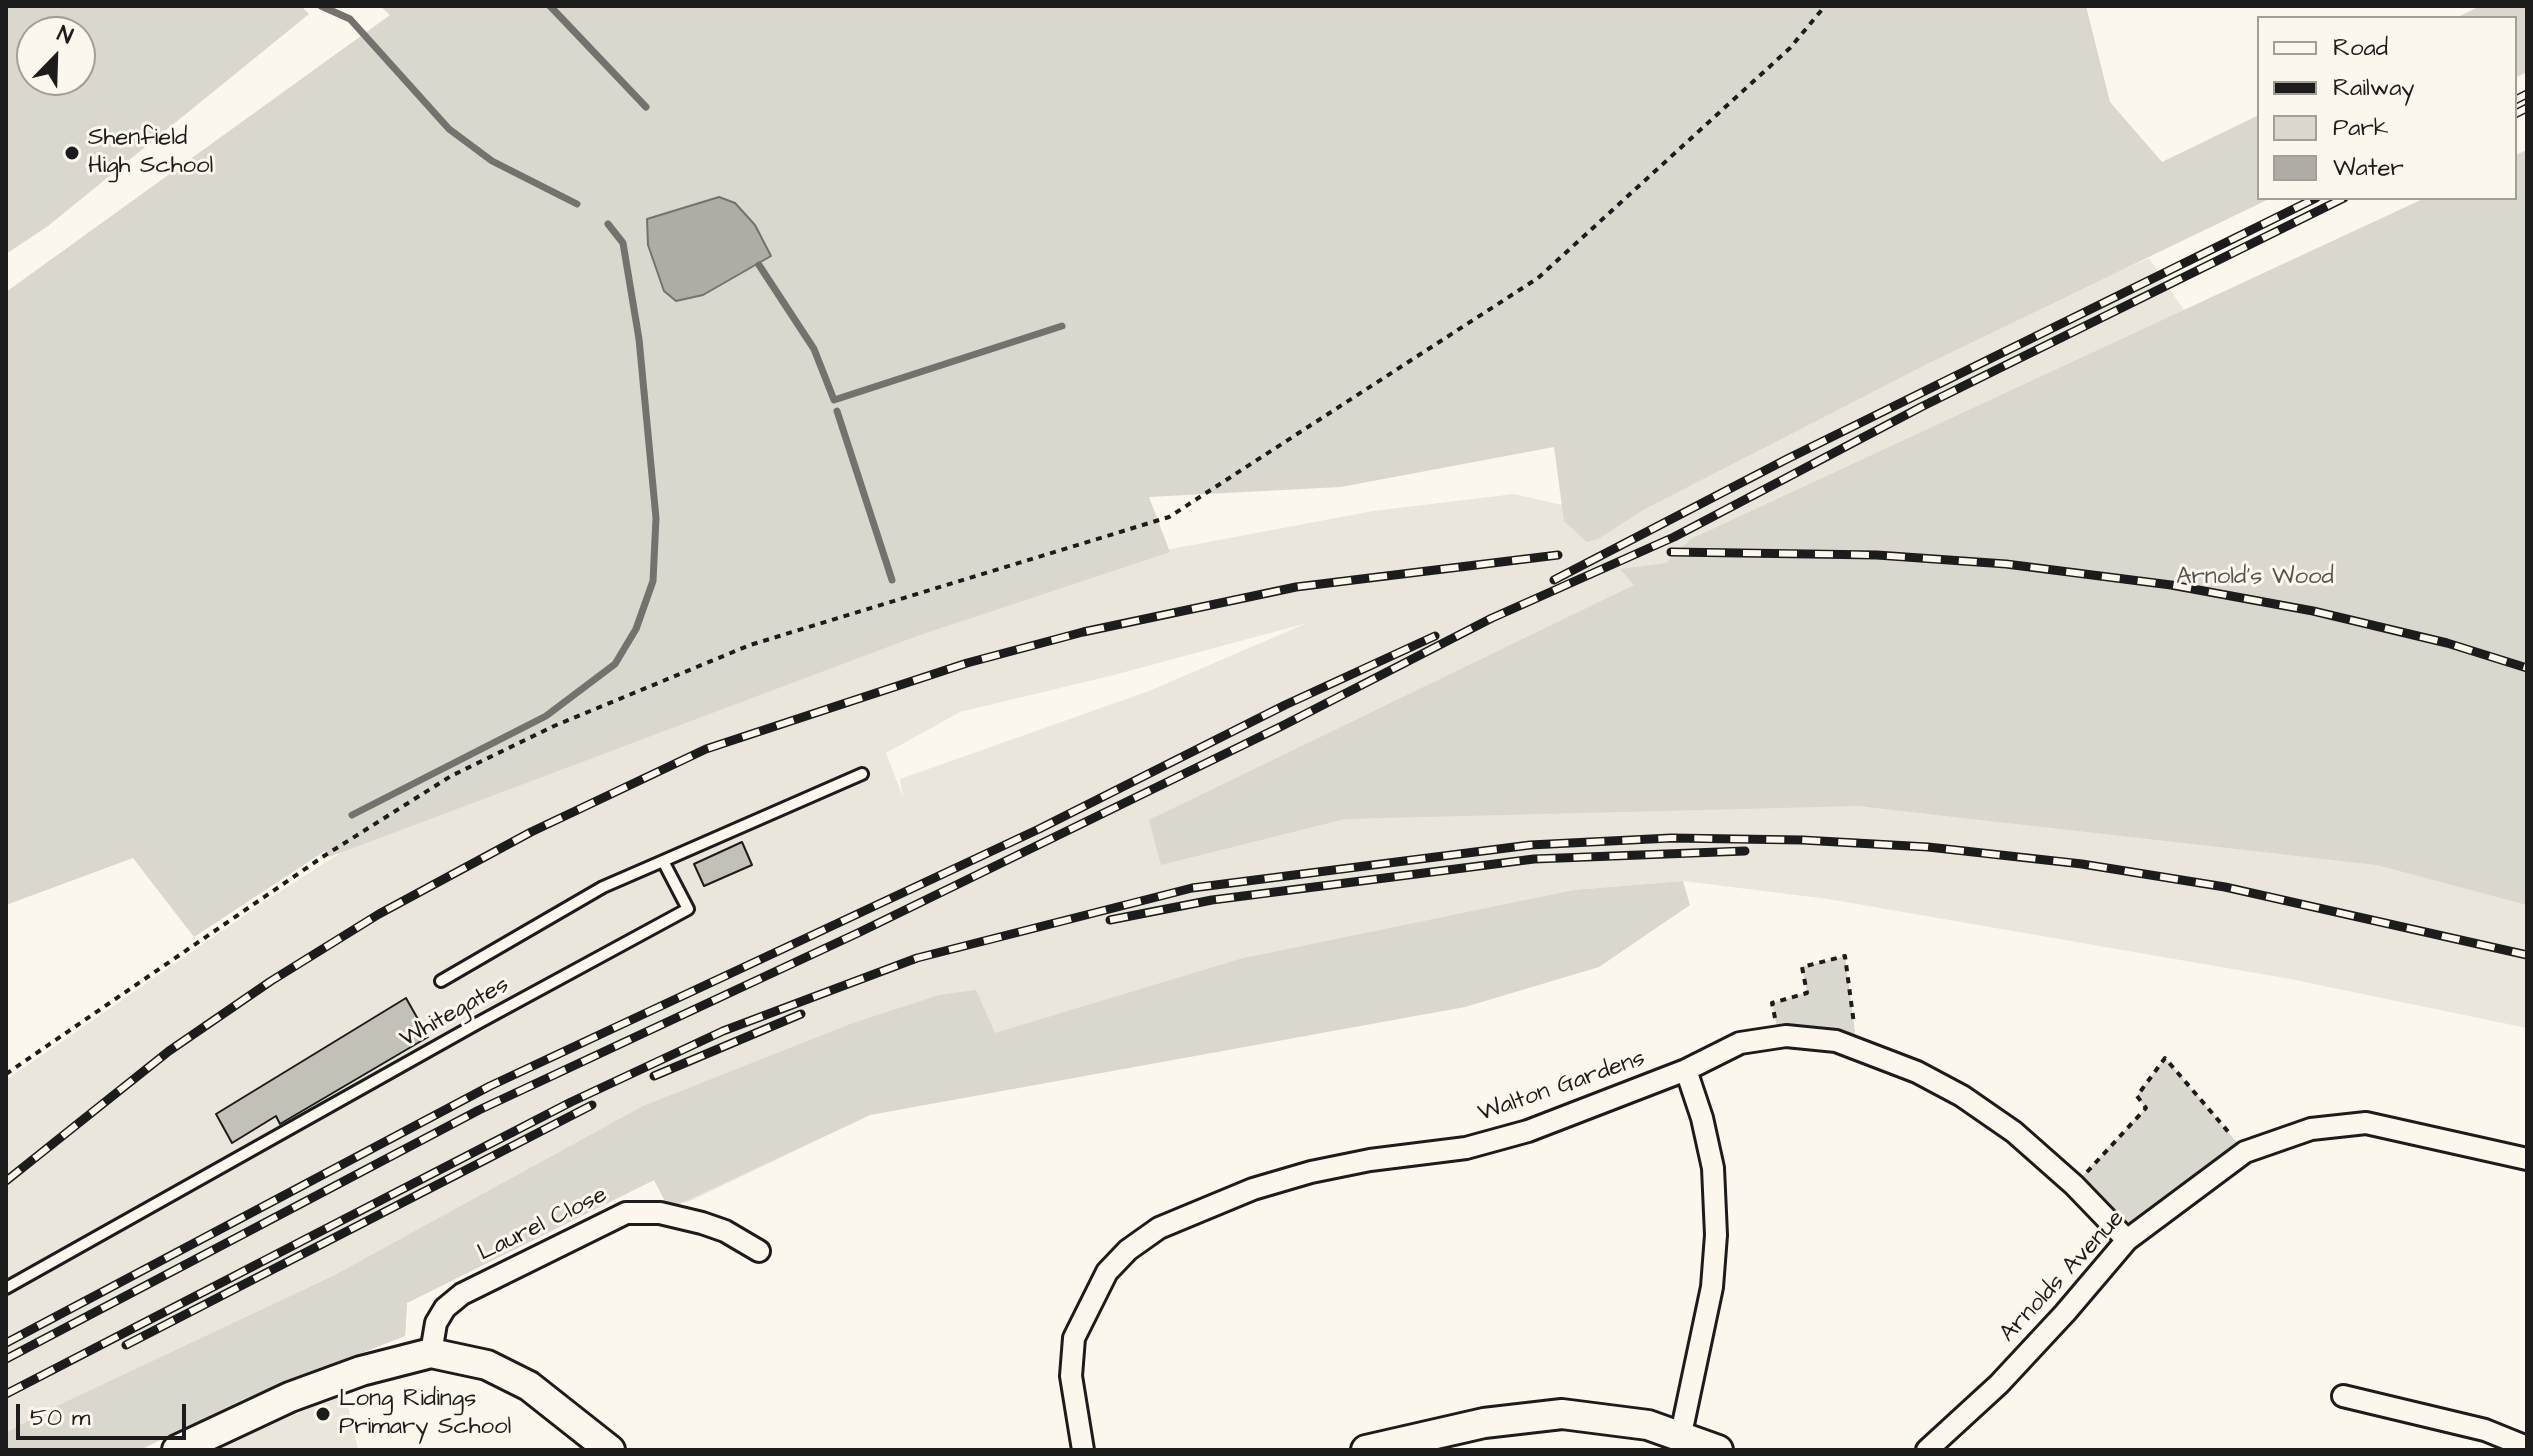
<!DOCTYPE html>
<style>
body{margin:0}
#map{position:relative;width:2533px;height:1456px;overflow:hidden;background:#fbf7ec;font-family:"Architects Daughter",sans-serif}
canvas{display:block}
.frame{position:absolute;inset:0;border:8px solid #1c1c1c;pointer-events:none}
.legend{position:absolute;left:2257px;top:16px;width:260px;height:184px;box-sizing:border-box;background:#fbf7ec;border:2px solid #a29f99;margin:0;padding:10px 14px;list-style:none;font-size:24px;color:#1c1c1c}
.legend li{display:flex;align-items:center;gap:16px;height:40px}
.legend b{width:40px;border:2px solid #a29f99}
.north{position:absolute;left:16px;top:16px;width:80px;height:80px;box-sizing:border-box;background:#fbf7ec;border:2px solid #a29f99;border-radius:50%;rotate:23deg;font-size:22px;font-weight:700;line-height:32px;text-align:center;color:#1c1c1c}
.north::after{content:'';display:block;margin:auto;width:28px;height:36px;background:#1c1c1c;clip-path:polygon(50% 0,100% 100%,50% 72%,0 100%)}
.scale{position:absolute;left:16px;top:1404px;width:170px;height:36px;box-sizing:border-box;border:4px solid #1c1c1c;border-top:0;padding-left:10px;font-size:24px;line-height:28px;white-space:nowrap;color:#1c1c1c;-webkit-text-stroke:6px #fbf7ec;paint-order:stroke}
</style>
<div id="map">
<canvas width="2533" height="1456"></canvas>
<div class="frame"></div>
<ul class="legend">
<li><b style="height:10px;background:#fbf7ec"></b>Road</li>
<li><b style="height:10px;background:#1c1c1c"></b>Railway</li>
<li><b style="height:22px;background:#dad7ce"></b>Park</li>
<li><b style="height:22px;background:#afaca5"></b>Water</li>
</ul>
<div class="north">N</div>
<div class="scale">50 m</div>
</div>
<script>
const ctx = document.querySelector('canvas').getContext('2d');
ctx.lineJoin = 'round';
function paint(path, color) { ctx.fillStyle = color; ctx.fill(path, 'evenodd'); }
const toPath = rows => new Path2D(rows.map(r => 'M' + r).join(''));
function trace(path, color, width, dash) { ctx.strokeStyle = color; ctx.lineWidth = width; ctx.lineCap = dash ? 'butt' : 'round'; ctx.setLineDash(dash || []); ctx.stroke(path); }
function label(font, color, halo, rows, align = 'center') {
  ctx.font = font + ' "Architects Daughter",sans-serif'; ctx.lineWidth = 6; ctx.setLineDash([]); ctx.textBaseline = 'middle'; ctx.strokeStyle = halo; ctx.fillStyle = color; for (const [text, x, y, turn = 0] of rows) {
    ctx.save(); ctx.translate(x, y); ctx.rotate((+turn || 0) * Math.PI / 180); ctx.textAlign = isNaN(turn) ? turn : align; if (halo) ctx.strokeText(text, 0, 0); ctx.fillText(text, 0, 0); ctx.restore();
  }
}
paint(toPath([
 [2149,258,2185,312,1876,470,2527,601,2527,1028,2290,979,1828,899,1683,881,1573,890,1243,958,870,1115,688,1202,665,1201,654,1180,407,1303,405,1336,246,1398,140,1450,6,1450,6,1080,267,900,403,813,1049,572,1373,511,1514,494,1580,509],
 [1307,623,1149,691,900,779,903,797,886,753,960,712,1114,675],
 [345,1393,358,1450,217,1450,247,1435]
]), '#eae6dc');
paint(toPath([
 [6,6,301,6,309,14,48,226,6,254],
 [80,32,80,80,32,80,32,32],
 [380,6,2086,6,2110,102,2162,162,2259,115,2259,198,2271,198,1927,364,1643,510,1598,539,1587,542,1564,521,1554,447,1341,487,1149,497,1170,552,917,636,329,857,325,851,194,937,133,858,6,905,6,292,390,15],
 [2480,6,2527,6,2527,72,2515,78,2515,18,2456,18],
 [2527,150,2527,905,2377,865,1858,806,1345,819,1161,865,1149,820,1634,585,1620,569,1666,563,1691,539,2425,198,2515,198,2515,155],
 [1683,881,1690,905,1599,967,1465,1007,870,1115,673,1207,665,1201,654,1180,407,1303,405,1336,246,1398,140,1450,6,1450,6,1433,42,1413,333,1276,643,1106,853,1023,939,995,976,990,995,1033,1243,958,1573,890],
 [1845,956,1855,1032,1852,1046,1779,1037,1772,1003,1807,993,1802,967],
 [2165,1058,2245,1152,2127,1240,2074,1185,2146,1108,2137,1096]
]), '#dad7ce');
const water = toPath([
 [719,197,735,203,755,225,771,256,703,295,676,301,664,291,648,245,647,219,719,197]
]);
paint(water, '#afaca5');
trace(water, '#74726e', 2);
trace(toPath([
 [321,6,350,19,449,129,492,161,577,204],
 [550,6,646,107],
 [759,265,814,349,834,400,1062,326],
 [837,411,892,580],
 [352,815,546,716,615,664,636,629,653,581,656,518,639,339,623,243,608,224]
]), '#74726e', 7);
const building = toPath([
 [742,842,752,865,704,886,694,864,742,842],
 [406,998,428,1037,280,1124,276,1116,232,1143,216,1114,406,998]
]);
paint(building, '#c3c0b8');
trace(building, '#1c1c1c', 2);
const lane = toPath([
 [441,981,603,887,663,861],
 [6,1288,478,1023,688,909,663,861,862,774]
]);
const street = toPath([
 [431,1353,436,1323,445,1308,462,1294,626,1213,660,1213,702,1223,725,1231,759,1251],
 [2343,1396,2485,1430,2527,1447],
 [1681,1434,1712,1287,1716,1235,1713,1168,1702,1118,1686,1070],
 [1083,1450,1071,1376,1074,1338,1107,1272,1128,1250,1159,1228,1253,1189,1311,1172,1370,1160,1466,1148,1528,1131,1686,1070,1740,1043,1786,1036,1836,1041,1917,1072,1962,1096,2014,1132,2074,1185,2127,1240],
 [1927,1450,1999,1384,2065,1313,2127,1240,2245,1152,2311,1129,2366,1123,2527,1159]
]);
const secondary = toPath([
 [177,1450,290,1397,361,1371,431,1353,487,1365,529,1386,610,1450],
 [1366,1450,1484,1423,1562,1414,1648,1425,1718,1450]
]);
trace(lane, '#1c1c1c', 16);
trace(street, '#1c1c1c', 26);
trace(secondary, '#1c1c1c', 34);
trace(toPath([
 [1775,1018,1772,1003,1807,993,1802,967,1845,956,1854,1024],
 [6,1074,324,856,451,776,554,726,750,645,1169,517,1538,278,1790,48,1825,6],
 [2087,1172,2146,1108,2137,1096,2165,1058,2231,1135]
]), '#1c1c1c', 4, [6, 6]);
trace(lane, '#fbf7ec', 10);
trace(street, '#fbf7ec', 20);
trace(secondary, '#fbf7ec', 28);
const rail = toPath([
 [2515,100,2527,94],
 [2515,114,2527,108],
 [1671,552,1877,555,2006,564,2171,585,2313,611,2447,643,2527,668],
 [1554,580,1787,459,2316,198],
 [1110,920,1212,900,1534,859,1745,851],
 [654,1076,801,1014],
 [6,1181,169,1051,271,981,379,914,531,832,706,749,967,663,1083,632,1296,587,1558,555],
 [6,1343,490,1086,1039,829,1285,705,1435,636],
 [126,1345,592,1105],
 [6,1359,479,1110,860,932,1282,726,1492,618,1674,537,1921,407,2344,198],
 [6,1394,571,1102,723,1031,917,958,1192,888,1530,845,1671,838,1802,840,1928,847,2082,864,2225,887,2527,955]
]);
trace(rail, '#1c1c1c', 9);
trace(rail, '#fbf7ec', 6, [18]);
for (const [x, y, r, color] of [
 [72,153,8,"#1c1c1c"],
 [323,1414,8,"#1c1c1c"]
]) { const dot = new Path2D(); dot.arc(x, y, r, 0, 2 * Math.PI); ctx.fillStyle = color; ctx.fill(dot); trace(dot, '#fbf7ec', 3); }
label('24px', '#1c1c1c', '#fbf7ec', [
 ["Shenfield",88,139],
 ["High School",88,167],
 ["Long Ridings",339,1400],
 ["Primary School",339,1428]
], 'left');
label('24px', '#555451', '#fbf7ec', [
 ["Arnold's Wood",2255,578]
]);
label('24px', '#1c1c1c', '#fbf7ec', [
 ["Whitegates",455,1013,-29],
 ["Walton Gardens",1562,1087,-19],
 ["Laurel Close",543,1225,-26],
 ["Arnolds Avenue",2063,1277,-47]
]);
</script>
